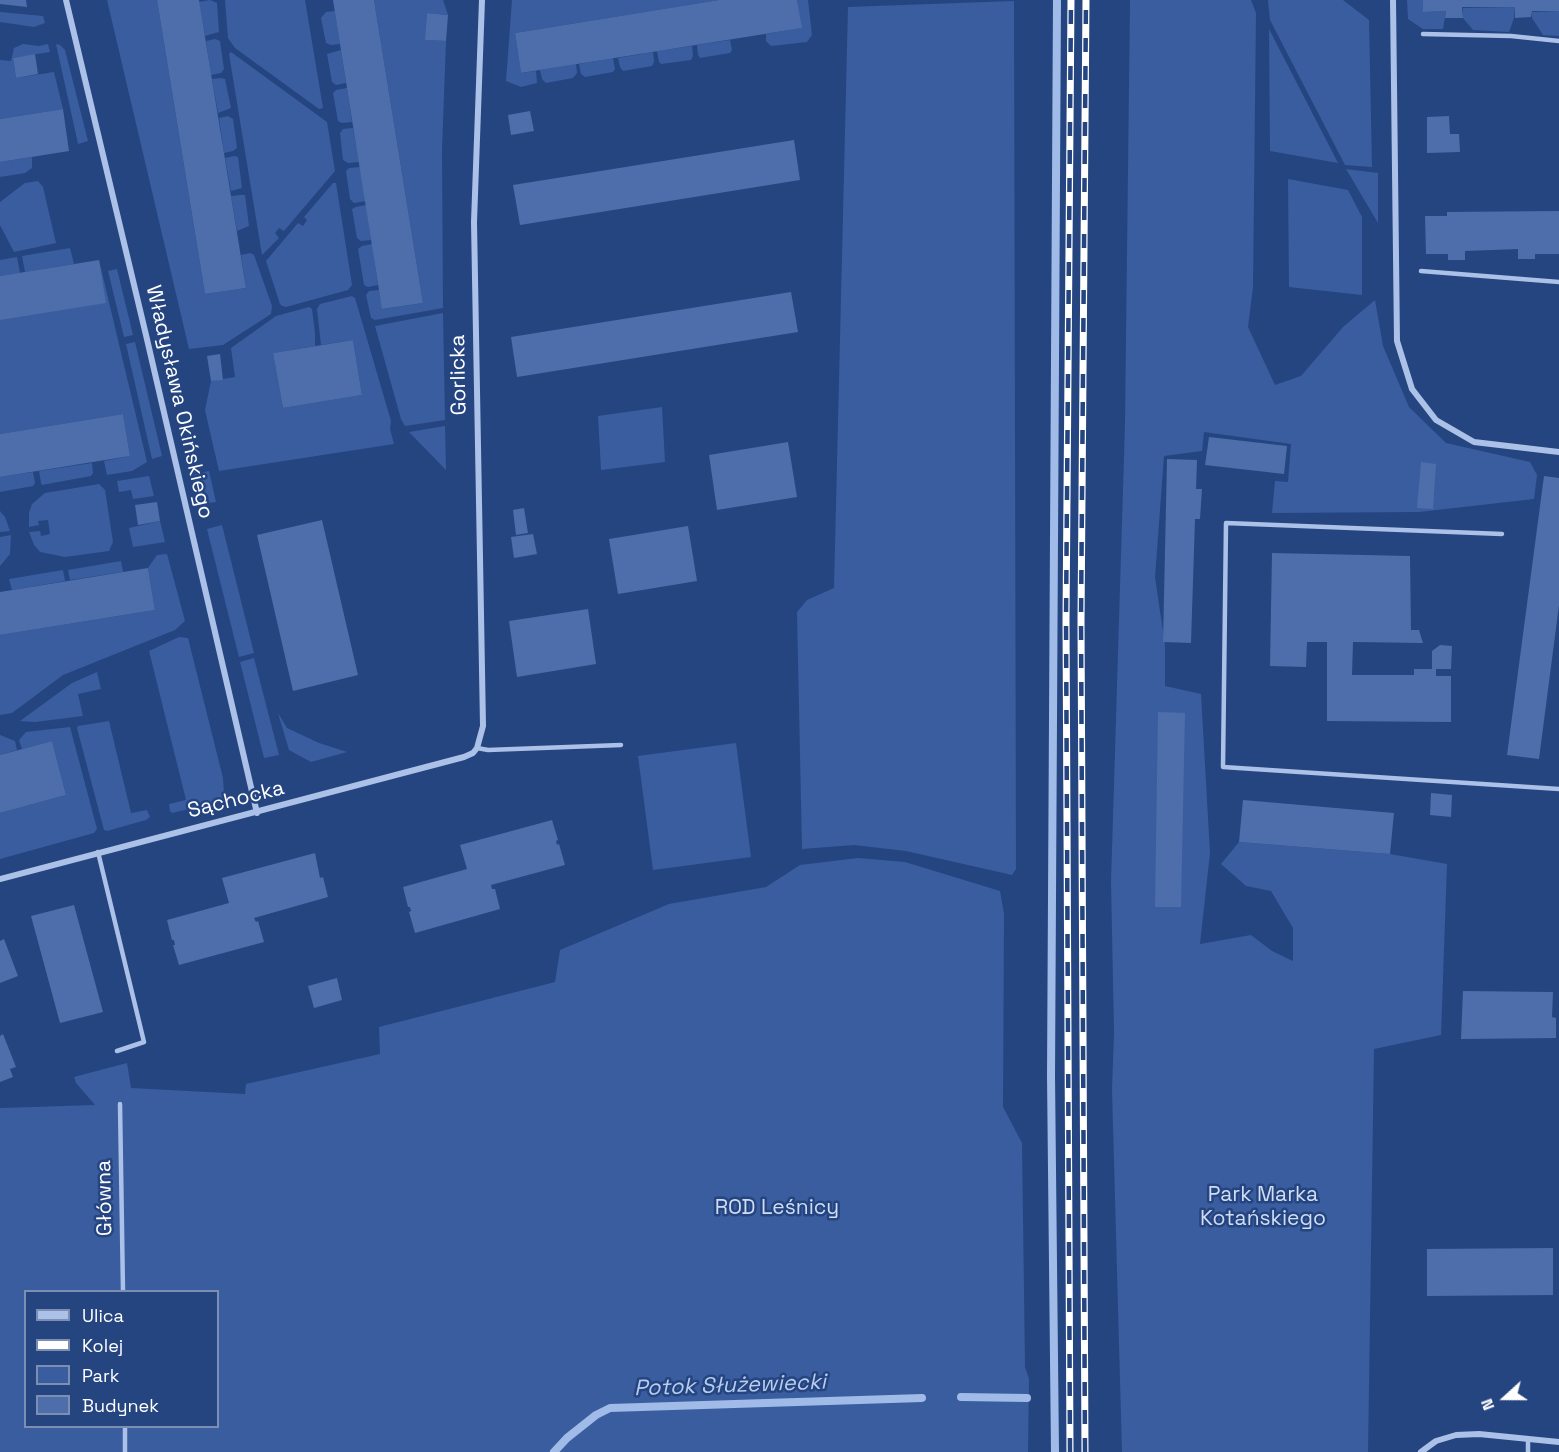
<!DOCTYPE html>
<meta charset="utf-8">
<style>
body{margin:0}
#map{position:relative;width:1559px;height:1452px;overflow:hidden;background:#254581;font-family:"Space Grotesk",sans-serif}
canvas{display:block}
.legend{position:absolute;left:24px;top:1290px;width:195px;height:138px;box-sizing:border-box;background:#254581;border:2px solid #7c8fb3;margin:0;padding:8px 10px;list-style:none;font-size:18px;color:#fff}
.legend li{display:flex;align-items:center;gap:12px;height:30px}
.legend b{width:30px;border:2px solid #7c8fb3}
.north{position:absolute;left:1475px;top:1368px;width:60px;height:60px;-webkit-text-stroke:4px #254581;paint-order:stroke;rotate:249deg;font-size:16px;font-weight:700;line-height:24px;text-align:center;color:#fff}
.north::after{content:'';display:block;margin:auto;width:21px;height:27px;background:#fff;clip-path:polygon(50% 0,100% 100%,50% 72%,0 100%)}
</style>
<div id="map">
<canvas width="1559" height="1452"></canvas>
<ul class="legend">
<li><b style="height:8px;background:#acc1e7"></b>Ulica</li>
<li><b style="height:8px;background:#fff"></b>Kolej</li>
<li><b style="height:16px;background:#395d9f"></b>Park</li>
<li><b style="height:16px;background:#4d6eaa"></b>Budynek</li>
</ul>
<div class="north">N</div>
</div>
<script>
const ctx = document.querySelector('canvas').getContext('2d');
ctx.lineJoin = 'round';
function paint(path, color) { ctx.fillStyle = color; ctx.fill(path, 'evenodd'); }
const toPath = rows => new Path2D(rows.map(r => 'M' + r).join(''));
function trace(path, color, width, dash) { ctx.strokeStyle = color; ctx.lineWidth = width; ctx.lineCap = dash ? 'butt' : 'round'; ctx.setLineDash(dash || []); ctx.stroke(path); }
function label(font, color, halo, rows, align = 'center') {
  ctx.font = font + ' "Space Grotesk",sans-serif'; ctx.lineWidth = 5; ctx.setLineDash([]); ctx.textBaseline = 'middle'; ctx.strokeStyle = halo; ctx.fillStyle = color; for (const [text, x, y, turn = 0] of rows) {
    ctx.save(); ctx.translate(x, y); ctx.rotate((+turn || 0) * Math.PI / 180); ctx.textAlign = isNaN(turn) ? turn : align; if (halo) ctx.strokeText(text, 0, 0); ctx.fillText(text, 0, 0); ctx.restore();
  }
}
paint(toPath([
 [107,0,157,0,205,294,246,288,241,255,250,253,254,255,272,306,271,314,223,345,189,349],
 [210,0,217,3,219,32,205,36,199,2],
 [225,0,305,0,323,108,319,109,235,48,228,38],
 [374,0,443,0,448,15,427,13,426,40,446,41,442,149,443,308,375,320,371,318,366,295,369,291,379,290,383,309,423,303],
 [512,0,719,0,515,33,521,73,536,71,537,83,521,87,506,81],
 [797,0,808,0,812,35,807,42,771,46,766,41,766,34,801,28],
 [1130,0,1251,0,1256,13,1253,287,1248,327,1275,385,1301,376,1343,327,1375,300,1383,346,1409,407,1446,443,1530,462,1537,475,1534,499,1419,512,1272,513,1275,481,1288,482,1291,444,1204,432,1202,451,1164,456,1155,577,1165,645,1165,686,1201,694,1210,853,1200,944,1251,935,1272,951,1293,961,1293,928,1271,891,1246,886,1221,864,1239,842,1390,854,1447,864,1441,1035,1374,1049,1368,1452,1122,1452,1112,1090,1114,1032,1111,882,1125,424],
 [1268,0,1343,0,1369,20,1372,167,1345,165,1270,20],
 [1407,0,1423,0,1423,12,1446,11,1443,29,1423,29,1408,19],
 [1014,1,1016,869,1012,875,906,851,854,845,802,849,797,612,807,600,834,588,848,7],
 [1515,7,1514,18,1509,32,1473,30,1463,18,1463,8],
 [335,11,340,44,331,45,326,43,321,18,326,12],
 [1559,11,1559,36,1543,35,1532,18,1532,12],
 [0,12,43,16,45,23,34,27,0,22],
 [1269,29,1338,163,1270,151],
 [215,39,220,41,224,69,221,73,211,75,206,41],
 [730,40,732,50,730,53,700,58,698,55,697,45],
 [23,44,39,46,48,44,50,52,13,58,16,78,54,72,63,109,0,119,0,60,11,61,14,48],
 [56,44,60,45,65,50,88,141,78,144],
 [692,46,693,56,691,60,661,64,659,62,657,51],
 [341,50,346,83,336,85,332,82,327,54],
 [231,52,327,122,335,171,284,231,279,228,275,233,279,238,262,255,229,54],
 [653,52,654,62,652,66,623,71,620,67,618,58],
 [613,58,615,69,613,72,585,77,581,74,579,64],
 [576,64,577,73,573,78,546,83,542,79,540,70],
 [221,78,225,79,231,108,218,113,212,79],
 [347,88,352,122,342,123,338,121,333,93,336,90],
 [228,116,233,119,237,148,233,151,224,153,219,118],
 [353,128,359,162,348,163,343,160,340,133,343,129],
 [234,156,238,157,242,188,231,191,225,158],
 [32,157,32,168,25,173,0,177,0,162],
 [360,167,366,201,354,203,350,199,346,171,349,168],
 [1346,169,1378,173,1378,223],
 [1288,179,1348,190,1362,217,1362,295,1289,287],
 [38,181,43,187,56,243,14,252,0,225,0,202,25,183],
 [333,183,336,183,352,285,348,290,286,307,282,306,280,304,266,261,298,223,303,226,307,220,304,217],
 [240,195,245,195,249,226,237,231,231,196],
 [366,205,371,240,361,241,357,238,352,209,356,207],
 [372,244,378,285,368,287,364,285,358,249,362,246],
 [70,248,74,264,25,272,22,256],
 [17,257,20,273,0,276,0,260],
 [99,260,147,462,132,471,107,475,104,461,130,456,123,414,0,434,0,320],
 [117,269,133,335,124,337,108,271],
 [352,296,355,298,391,421,390,429,394,444,219,471,205,410,211,381,235,377,231,348,276,316,309,307,312,309,315,333,315,346,273,353,283,408,362,395,353,340,321,345,317,309,320,304],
 [443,313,445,420,405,426,401,419,375,326],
 [135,342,162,456,152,459,126,344],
 [662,407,665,462,601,470,598,416],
 [445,426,446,470,409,432],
 [92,463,93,473,91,476,42,485,41,483,39,471],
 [209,471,216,502,209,503,199,500,191,475],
 [33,472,35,483,33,486,0,492,0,477],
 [149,476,154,496,133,499,131,490,119,492,117,481],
 [99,484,105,490,113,542,109,551,65,557,40,552,34,545,29,532,40,531,41,536,50,534,48,520,38,521,39,525,29,527,29,513,32,504,45,493],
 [0,511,5,517,10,531,0,532],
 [160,521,165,542,133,547,129,528],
 [222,525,254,653,239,657,207,529],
 [11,535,10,554,0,566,0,537],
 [167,554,185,621,175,630,63,675,12,713,0,715,0,635,155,610,148,568,157,555],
 [121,561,123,572,70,580,68,570],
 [63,570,65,581,12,590,9,579],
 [179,637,188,638,223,778,224,795,221,801,172,813,170,811,169,804,186,800,149,651],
 [254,658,279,755,264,758,240,662],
 [97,672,101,689,78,694,83,716,35,722,20,721,72,683],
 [278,713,287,728,319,743,347,752,311,762,289,750],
 [109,721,131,813,147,810,150,817,146,820,107,831,104,830,77,728,78,726],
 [70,727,97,829,94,833,0,859,0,813,66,795,52,741,22,749,19,740,26,732],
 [0,735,15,741,17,750,0,755],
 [736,743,751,857,653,870,638,756],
 [858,858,905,862,1000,891,1004,914,1003,1107,1022,1143,1025,1367,1029,1379,1028,1452,0,1452,0,1108,95,1105,76,1083,74,1077,127,1063,131,1088,245,1094,246,1084,380,1054,379,1027,555,982,560,950,669,904,766,887,800,865],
 [26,1292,218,1292,218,1426,26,1426]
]), '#395d9f');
trace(toPath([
 [961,1397,1027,1398],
 [554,1452,567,1438,596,1415,610,1408,922,1398],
 [1055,1452,1051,1075,1057,0]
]), '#a1bbe8', 8);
paint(toPath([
 [0,0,26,0,27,7,0,4],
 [157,0,199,0,246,288,205,294],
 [333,0,374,0,423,303,382,309],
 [719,0,797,0,802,28,521,73,515,33],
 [1423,0,1559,0,1559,11,1532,11,1531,17,1515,18,1515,7,1462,7,1463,18,1445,18,1446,11,1423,12],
 [427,13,448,15,446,41,425,40],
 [35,54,38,74,16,78,13,58],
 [63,109,69,151,0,162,0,119],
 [530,111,534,131,511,135,508,115],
 [1449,116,1450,134,1459,134,1460,152,1427,153,1427,117],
 [794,140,800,180,520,225,513,185],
 [1559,211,1559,254,1535,254,1535,259,1518,259,1518,249,1465,251,1465,260,1448,260,1448,254,1426,254,1425,216,1447,216,1447,212],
 [99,260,106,303,0,320,0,276],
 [791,292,798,332,517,377,511,337],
 [353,340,362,395,283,408,273,353],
 [220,354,223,380,211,381,207,356],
 [123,414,130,456,0,477,0,434],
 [1209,437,1287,446,1284,474,1205,465],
 [788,442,797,497,717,510,709,455],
 [1167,459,1197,460,1196,489,1202,489,1200,519,1195,519,1191,643,1163,642],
 [1421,462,1436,464,1433,509,1417,508],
 [1544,476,1559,478,1559,605,1539,759,1507,755],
 [157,502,160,521,138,525,135,505],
 [524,508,528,533,516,535,513,510],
 [322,520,358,675,293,691,257,535],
 [688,526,697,581,618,594,609,539],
 [533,534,537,554,514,558,511,537],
 [1272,553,1410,556,1411,630,1419,630,1423,643,1353,642,1352,675,1414,675,1414,669,1432,669,1432,651,1440,645,1452,646,1451,669,1436,669,1436,676,1451,676,1451,722,1327,721,1327,642,1307,642,1306,667,1270,666],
 [148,568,155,610,0,635,0,592],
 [588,609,596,664,517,677,509,621],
 [1158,712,1185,713,1181,907,1155,907],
 [52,741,66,795,0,813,0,755],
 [1431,793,1452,795,1451,817,1430,815],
 [1243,800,1394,813,1390,854,1239,842],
 [552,820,558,840,556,841,557,845,559,844,565,865,491,885,492,889,495,889,500,909,415,933,409,912,411,911,410,907,408,907,403,887,467,869,460,845],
 [315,853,320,878,323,877,328,897,254,918,256,922,258,921,264,942,179,965,173,945,175,945,174,940,172,940,167,920,229,903,222,878],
 [74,905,103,1012,60,1023,31,916],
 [4,939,18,976,0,983,0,941],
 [337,978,342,1000,314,1008,308,986],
 [1463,991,1553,992,1552,1017,1556,1018,1556,1038,1461,1039],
 [3,1034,16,1067,10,1069,13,1077,0,1082,0,1036],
 [1553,1248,1553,1295,1427,1296,1427,1249]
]), '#4d6eaa');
trace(toPath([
 [1423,34,1511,36,1559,41],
 [1421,271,1559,282],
 [1502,534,1226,523,1223,767,1559,789],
 [477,748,488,750,621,745],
 [98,852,144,1042,117,1051],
 [120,1104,123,1292],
 [1528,1439,1528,1452],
 [125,1452,125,1426]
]), '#acc1e7', 4.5);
trace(toPath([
 [66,0,146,335,257,813],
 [1393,0,1397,341,1412,389,1436,420,1474,442,1559,452],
 [0,879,464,757,473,753,477,748,483,726,474,222,482,0],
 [1421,1452,1436,1441,1456,1435,1479,1434,1559,1442]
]), '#acc1e7', 6);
const rail = toPath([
 [1070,1452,1066,620,1071,0],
 [1085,1452,1081,621,1086,0]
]);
trace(rail, '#fff', 7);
trace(rail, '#254581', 4.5, [14]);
label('21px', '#fff', '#254581', [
 ["Gorlicka",459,375,-91],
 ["Władysława Okińskiego",179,402,77],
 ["Sąchocka",236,800,-14],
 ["Główna",105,1198,-91]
]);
label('21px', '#d0ddf5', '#254581', [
 ["Park Marka",1263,1195],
 ["Kotańskiego",1263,1219],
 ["ROD Leśnicy",777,1208]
]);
label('italic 22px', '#b8ccee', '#254581', [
 ["Potok Służewiecki",730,1386,-2]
]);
</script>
